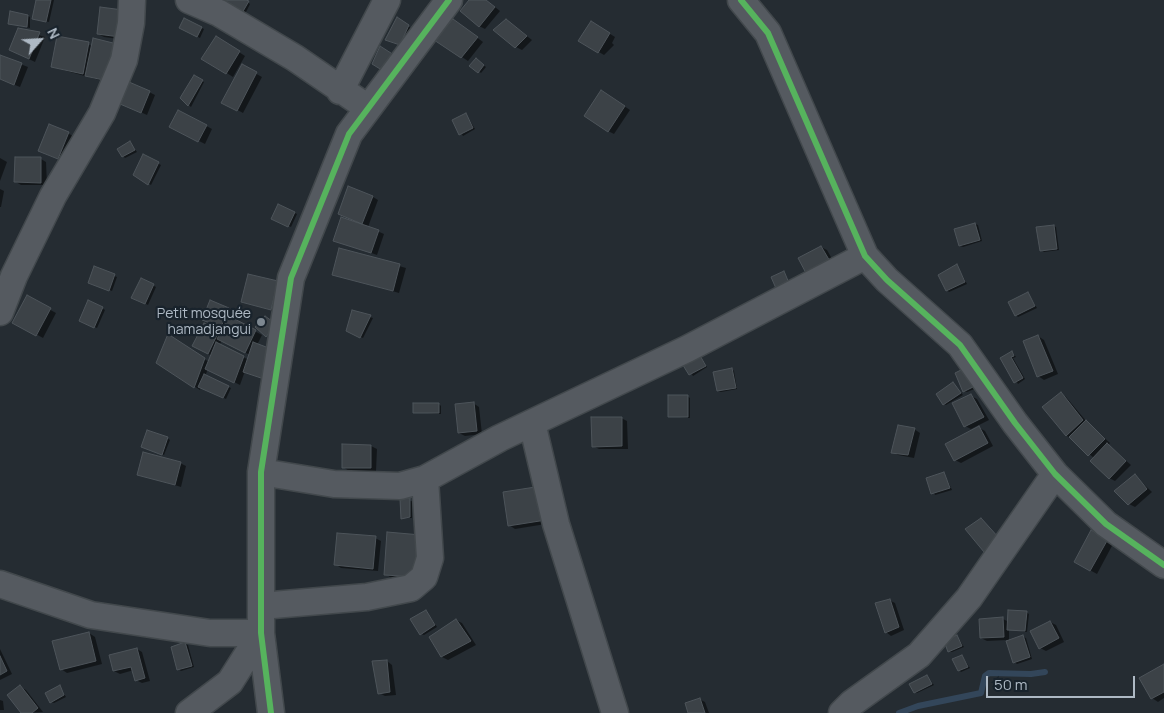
<!DOCTYPE html>
<meta charset="utf-8">
<style>
body{margin:0}
#map{position:relative;width:1164px;height:713px;overflow:hidden;background:#252c32;font-family:Manrope,sans-serif}
canvas{display:block}
.north{position:absolute;left:15px;top:15px;width:50px;height:50px;-webkit-text-stroke:4px #19232c;paint-order:stroke;rotate:64deg;font-size:14px;font-weight:700;line-height:20px;text-align:center;color:#aeb9c4}
.north::after{content:'';display:block;margin:auto;width:18px;height:22px;background:#aeb9c4;clip-path:polygon(50% 0,100% 100%,50% 72%,0 100%)}
.scale{position:absolute;left:986px;top:676px;width:149px;height:22px;box-sizing:border-box;border:2px solid #aeb9c4;border-top:0;padding-left:6px;font-size:15px;line-height:18px;white-space:nowrap;color:#aeb9c4;-webkit-text-stroke:4px #19232c;paint-order:stroke}
</style>
<div id="map">
<canvas width="1164" height="713"></canvas>
<div class="north">N</div>
<div class="scale">50 m</div>
</div>
<script>
const ctx = document.querySelector('canvas').getContext('2d');
ctx.lineJoin = 'round';
function paint(path, color) { ctx.fillStyle = color; ctx.fill(path, 'evenodd'); }
const toPath = rows => new Path2D(rows.map(r => 'M' + r).join(''));
function trace(path, color, width, dash) { ctx.strokeStyle = color; ctx.lineWidth = width; ctx.lineCap = dash ? 'butt' : 'round'; ctx.setLineDash(dash || []); ctx.stroke(path); }
function label(font, color, halo, rows, align = 'center') {
  ctx.font = font + ' Manrope,sans-serif'; ctx.lineWidth = 4.5; ctx.setLineDash([]); ctx.textBaseline = 'middle'; ctx.strokeStyle = halo; ctx.fillStyle = color; for (const [text, x, y, turn = 0] of rows) {
    ctx.save(); ctx.translate(x, y); ctx.rotate((+turn || 0) * Math.PI / 180); ctx.textAlign = isNaN(turn) ? turn : align; if (halo) ctx.strokeText(text, 0, 0); ctx.fillText(text, 0, 0); ctx.restore();
  }
}
paint(toPath([
 [37,0,54,0,49,22,36,20],
 [226,0,244,0,250,4,245,14],
 [471,0,486,0,500,11,485,29,479,26],
 [101,8,126,40,104,37,98,34],
 [28,16,30,17,30,28,9,23],
 [397,19,411,28,403,46,389,41],
 [185,20,204,29,200,38,181,28],
 [506,20,532,40,522,50,516,47],
 [591,22,615,37,612,43,614,45,604,55,580,41],
 [459,24,483,42,468,61,436,40],
 [19,29,45,37,35,62,16,53],
 [58,37,93,46,114,84,52,67],
 [216,37,245,56,233,77,203,58],
 [0,56,28,67,20,87,0,79],
 [478,61,486,67,481,73,471,65],
 [242,66,262,77,243,113,223,102],
 [195,77,204,82,191,107,181,98],
 [149,92,155,95,147,115,127,106],
 [608,95,630,110,614,134,608,131],
 [179,111,212,129,205,144,177,130],
 [466,114,475,129,463,136,453,121],
 [68,133,74,137,64,161,45,154],
 [130,143,137,152,125,158,123,156],
 [143,156,161,165,151,185,134,175],
 [0,158,7,162,0,181],
 [41,159,46,162,47,185,21,185,16,182],
 [0,189,4,191,1,207,0,207],
 [373,197,378,200,368,227,384,234,377,255,335,240],
 [279,206,297,214,291,227,273,219],
 [975,224,978,225,982,241,963,247,960,246,956,230],
 [1054,226,1056,227,1059,250,1044,252,1041,250],
 [821,247,827,250,836,266,814,278],
 [340,249,406,268,399,293,334,274],
 [957,265,967,284,949,292,947,290],
 [94,268,117,277,112,291,92,283],
 [141,279,156,287,148,305,133,297],
 [278,282,277,312,242,302],
 [1028,294,1037,308,1018,317,1016,315],
 [27,297,56,313,43,338,14,322],
 [102,308,105,310,97,328,83,322],
 [228,309,231,310,228,317,262,335,257,345,270,381,245,371,240,385,208,369,205,376,231,388,226,399,201,387,200,390,157,362,174,339,209,362,212,356,199,349,204,325,221,334,224,328,206,320],
 [222,341,250,355,249,360,219,345],
 [353,312,373,318,363,338,347,331],
 [1038,336,1044,340,1058,374,1044,380,1038,376],
 [1012,352,1016,357,1013,358,1025,379,1018,384,1001,358],
 [700,355,707,367,693,376,683,362],
 [732,369,734,371,737,389,721,392,718,391],
 [956,374,977,388,967,392,964,391],
 [953,384,963,395,946,405,944,404],
 [1061,394,1066,397,1087,422,1110,443,1108,445,1131,465,1115,481,1109,478,1094,458,1066,435],
 [687,396,690,398,690,418,669,416],
 [971,396,977,399,989,420,971,429,965,426],
 [473,403,479,407,482,434,465,436,459,433],
 [439,404,441,406,441,414,414,412],
 [621,418,627,421,628,449,599,449,593,446],
 [978,427,985,431,993,446,961,463,955,460],
 [914,429,920,433,914,458,898,455,892,452],
 [167,438,170,440,164,455,145,448],
 [371,446,377,449,376,471,349,471,343,467],
 [180,463,186,466,181,487,139,474],
 [944,473,952,490,935,495,928,479],
 [1135,476,1152,492,1135,507,1129,504],
 [504,493,552,523,515,529,509,525],
 [401,500,412,501,412,518,403,518],
 [981,520,1003,542,990,554,985,551],
 [1091,532,1113,544,1097,574,1075,562],
 [388,534,424,580,391,578,386,574],
 [375,538,381,541,378,571,341,568,335,564],
 [889,600,895,603,904,630,891,636,886,632],
 [426,611,437,627,424,635,421,634],
 [1026,612,1029,614,1027,632,1009,629,1009,641,1023,637,1026,638,1032,659,1017,664,1014,662,1007,640,987,641,981,638,1003,619,1009,622],
 [456,620,462,623,476,645,448,660,442,657,431,638],
 [1050,622,1056,625,1064,642,1046,651,1040,648],
 [89,633,95,637,102,664,67,673,61,669],
 [957,636,964,647,952,652,949,651],
 [185,644,188,645,194,667,181,671,178,669],
 [0,649,12,674,0,680],
 [137,649,142,652,150,681,142,683,136,680,134,670,120,674,114,671],
 [962,656,970,668,961,672,959,670],
 [387,661,392,665,396,695,385,696,379,693],
 [1164,665,1164,698,1158,702,1152,698,1141,678],
 [927,676,934,685,917,693,915,692],
 [20,687,26,690,43,712,23,713],
 [59,687,66,697,54,703,51,702],
 [699,699,705,702,709,713,690,713],
 [0,700,3,701,4,710,0,710]
]), '#0007');
trace(toPath([
 [899,713,918,706,981,693,985,676,989,673,1031,674,1045,672]
]), '#33465a', 6);
const building = toPath([
 [36,0,51,0,46,22,32,19,36,0],
 [225,0,246,0,249,1,242,13,223,3,225,0],
 [469,0,486,0,495,7,479,27,460,11,469,0],
 [100,7,123,10,120,37,97,34,100,7],
 [10,11,28,15,27,27,8,24,10,11],
 [397,17,409,25,400,45,385,40,397,17],
 [184,18,202,27,197,37,179,28,184,18],
 [453,19,478,37,461,58,434,40,453,19],
 [506,19,527,36,515,48,493,30,506,19],
 [591,21,610,33,598,53,578,41,591,21],
 [18,28,40,32,29,59,9,50,18,28],
 [57,36,89,42,83,74,51,67,57,36],
 [216,36,240,51,226,74,201,59,216,36],
 [93,38,117,44,108,81,85,76,93,38],
 [380,46,394,55,385,72,372,64,380,46],
 [0,55,22,63,14,85,0,79,0,55],
 [476,58,484,65,478,73,469,66,476,58],
 [242,64,257,72,237,111,221,103,242,64],
 [194,75,203,80,188,106,180,98,194,75],
 [129,82,150,91,141,113,120,104,129,82],
 [601,90,625,106,608,132,584,116,601,90],
 [178,110,207,125,198,142,169,127,178,110],
 [466,113,473,128,459,135,452,120,466,113],
 [49,124,69,132,58,159,38,151,49,124],
 [130,141,135,150,122,157,117,149,130,141],
 [143,154,159,162,148,185,133,175,143,154],
 [15,157,41,157,41,183,14,182,15,157],
 [348,186,373,196,362,224,338,214,348,186],
 [278,204,295,212,288,227,271,219,278,204],
 [341,217,379,230,371,253,333,241,341,217],
 [975,223,980,240,959,246,954,229,975,223],
 [1054,225,1057,249,1040,251,1036,227,1054,225],
 [821,246,831,263,807,275,798,258,821,246],
 [339,248,400,264,393,291,332,275,339,248],
 [957,264,965,282,946,291,938,275,957,264],
 [94,266,115,274,109,291,88,283,94,266],
 [784,271,791,288,778,293,771,277,784,271],
 [248,274,278,281,271,310,241,302,248,274],
 [141,278,154,284,145,304,131,298,141,278],
 [1028,292,1035,306,1015,316,1008,302,1028,292],
 [27,295,51,308,36,336,12,323,27,295],
 [88,300,103,307,94,328,79,321,88,300],
 [210,300,229,308,221,327,202,320,210,300],
 [352,310,371,315,360,338,346,331,352,310],
 [229,316,256,330,245,353,217,339,229,316],
 [265,316,276,324,266,337,255,327,265,316],
 [204,323,219,331,208,354,192,346,204,323],
 [168,334,205,358,194,388,156,363,168,334],
 [1038,335,1053,371,1037,377,1023,341,1038,335],
 [216,342,244,356,234,383,205,369,216,342],
 [253,342,274,350,264,379,243,372,253,342],
 [1012,351,1014,356,1011,357,1023,378,1014,383,1000,358,1012,351],
 [698,352,706,366,689,375,681,362,698,352],
 [967,367,975,386,963,392,955,373,967,367],
 [732,368,736,388,717,391,713,372,732,368],
 [204,374,229,386,223,398,198,387,204,374],
 [953,382,961,393,943,405,936,394,953,382],
 [1061,392,1083,420,1066,436,1042,407,1061,392],
 [971,394,984,417,964,427,952,403,971,394],
 [668,395,688,395,688,417,668,417,668,395],
 [474,402,477,431,458,433,455,404,474,402],
 [413,403,439,403,439,413,413,413,413,403],
 [591,417,622,417,622,446,592,447,591,417],
 [1086,420,1105,439,1088,456,1069,437,1086,420],
 [898,425,915,428,908,455,891,453,898,425],
 [979,426,988,443,954,461,945,444,979,426],
 [147,430,168,437,162,455,141,447,147,430],
 [1107,443,1126,461,1109,479,1090,461,1107,443],
 [342,444,371,445,371,468,342,468,342,444],
 [143,452,181,462,175,485,137,475,143,452],
 [944,472,950,488,931,494,926,478,944,472],
 [1135,474,1147,489,1128,505,1114,491,1135,474],
 [542,486,546,520,508,526,503,492,542,486],
 [410,498,410,517,401,519,400,499,410,498],
 [981,518,999,538,984,552,965,529,981,518],
 [1091,530,1108,539,1090,571,1074,562,1091,530],
 [387,532,421,535,418,577,384,575,387,532],
 [337,533,376,536,373,569,334,565,337,533],
 [890,599,899,627,885,633,875,603,890,599],
 [426,610,435,625,420,635,410,619,426,610],
 [1008,610,1027,611,1025,631,1007,630,1008,610],
 [1003,617,1004,637,980,638,979,619,1003,617],
 [456,619,471,641,441,657,429,637,456,619],
 [1050,621,1059,638,1039,649,1030,631,1050,621],
 [89,632,96,661,60,670,52,641,89,632],
 [957,635,962,646,948,652,944,641,957,635],
 [1023,635,1030,657,1013,663,1006,641,1023,635],
 [185,642,192,666,177,670,171,647,185,642],
 [137,648,145,678,135,681,131,667,113,671,109,655,137,648],
 [962,655,968,667,958,671,952,659,962,655],
 [0,656,7,671,0,675,0,656],
 [387,660,390,692,378,694,372,661,387,660],
 [1164,664,1164,692,1151,699,1139,678,1164,664],
 [927,675,932,684,914,693,909,684,927,675],
 [20,685,38,708,32,713,21,713,7,695,20,685],
 [60,685,64,695,50,703,45,693,60,685],
 [700,698,705,713,688,713,685,703,700,698]
]);
paint(building, '#3c4247');
trace(building, '#4d545a', 1);
const minor = toPath([
 [189,0,219,13,295,58,368,108],
 [741,0,768,33,865,256,887,280,960,345,1015,423,1055,474,1106,524,1164,565],
 [340,91,387,0],
 [0,312,14,276,53,196,102,113,124,60,131,23,132,0],
 [532,423,556,524,615,713],
 [261,472,334,484,400,486,425,479,500,438,687,349,865,256],
 [0,584,91,615,210,633,261,633],
 [261,606,367,597,411,588,424,577,430,558,425,479],
 [189,713,230,682,261,633],
 [271,713,261,633,261,472,291,278,349,134,449,0],
 [842,713,852,703,919,655,969,598,1055,474]
]);
trace(minor, '#42484c', 29);
trace(minor, '#555a60', 26);
trace(toPath([
 [741,0,768,33,865,256,887,280,960,345,1015,423,1055,474,1106,524,1164,565],
 [271,713,261,633,261,472,291,278,349,134,449,0]
]), '#56b35d', 6);
for (const [x, y, r, color] of [
 [261,322,5,"#7e8891"]
]) { const dot = new Path2D(); dot.arc(x, y, r, 0, 2 * Math.PI); ctx.fillStyle = color; ctx.fill(dot); trace(dot, '#19232c', 2); }
label('14px', '#aeb9c4', '#19232c', [
 ["Petit mosquée",251,314],
 ["hamadjangui",251,330]
], 'right');
</script>
